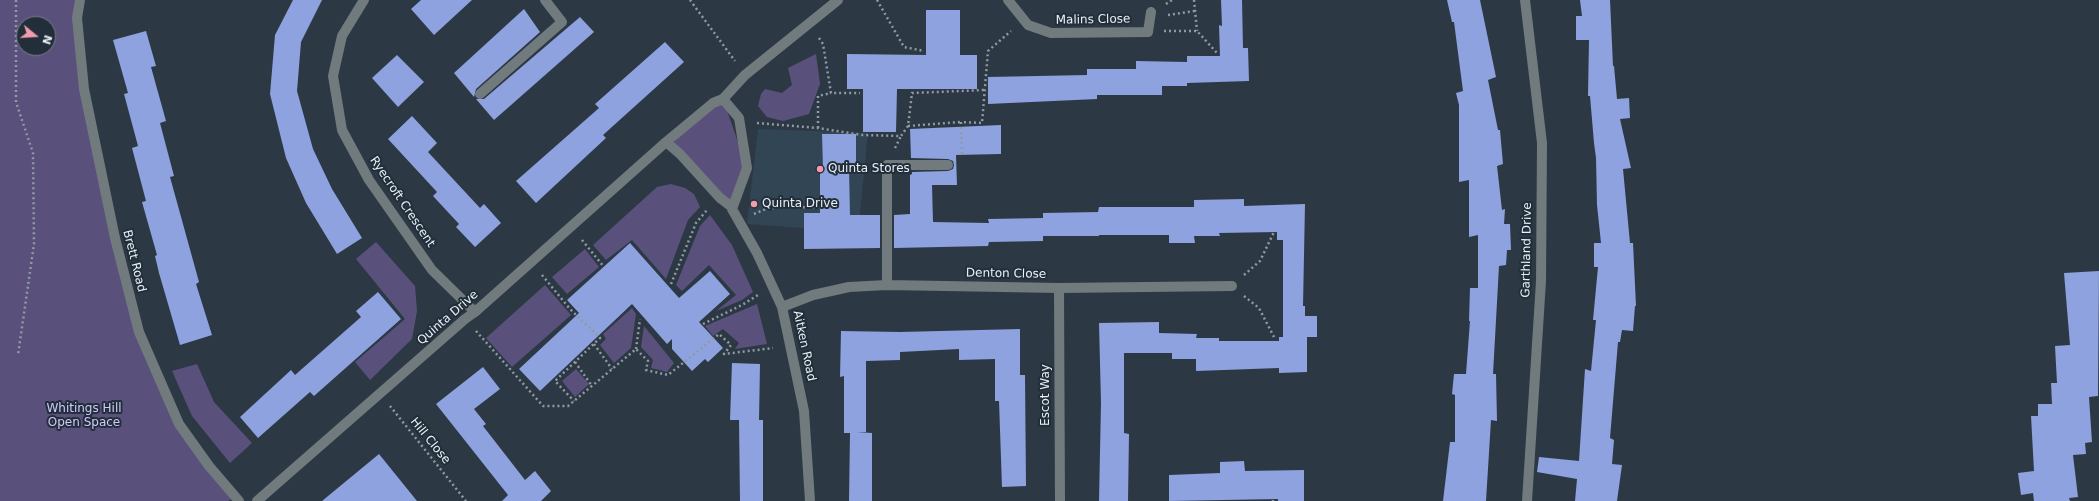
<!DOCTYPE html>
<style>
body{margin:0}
#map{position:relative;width:2099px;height:501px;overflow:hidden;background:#2c3944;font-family:"DejaVu Sans",sans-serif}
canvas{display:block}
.north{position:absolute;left:16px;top:16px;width:40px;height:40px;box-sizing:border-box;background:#222f3a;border:1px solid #727d86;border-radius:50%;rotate:108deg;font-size:11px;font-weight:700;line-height:16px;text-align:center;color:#e9f1f8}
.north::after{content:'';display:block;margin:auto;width:14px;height:18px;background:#f39aab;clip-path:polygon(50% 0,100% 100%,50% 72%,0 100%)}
</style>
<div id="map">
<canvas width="2099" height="501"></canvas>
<div class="north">N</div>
</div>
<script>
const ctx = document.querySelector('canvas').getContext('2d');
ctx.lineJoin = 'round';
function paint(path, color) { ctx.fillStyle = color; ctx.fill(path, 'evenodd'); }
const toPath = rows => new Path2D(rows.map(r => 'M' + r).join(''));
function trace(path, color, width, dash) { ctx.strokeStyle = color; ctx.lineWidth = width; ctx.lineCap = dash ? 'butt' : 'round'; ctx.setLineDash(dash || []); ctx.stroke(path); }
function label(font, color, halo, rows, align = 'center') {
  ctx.font = font + ' "DejaVu Sans",sans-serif'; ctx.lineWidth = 4; ctx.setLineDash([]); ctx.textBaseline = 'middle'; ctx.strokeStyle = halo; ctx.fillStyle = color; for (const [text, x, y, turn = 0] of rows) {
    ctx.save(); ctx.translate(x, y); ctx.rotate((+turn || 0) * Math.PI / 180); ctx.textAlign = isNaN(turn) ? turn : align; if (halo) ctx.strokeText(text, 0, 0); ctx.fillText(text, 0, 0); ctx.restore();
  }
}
paint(toPath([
 [758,129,868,133,858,232,747,224]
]), '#324554');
paint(toPath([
 [0,0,80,0,84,89,139,332,179,424,236,497,228,501,0,501],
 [24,24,48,24,48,48,24,48],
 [816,54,820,84,809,114,783,121,767,117,758,106,761,94,765,89,782,93,792,85,788,68],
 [723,99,747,168,732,207,670,146,713,103],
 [671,184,685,188,694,194,700,207,688,220,666,279,632,240,606,260,593,245,657,187],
 [710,215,732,245,753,292,742,300,716,311,736,295,709,265,682,291,676,285,700,226],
 [376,242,415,286,417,311,412,339,370,380,355,362,405,319,356,259],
 [585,249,599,267,567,294,552,277],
 [545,285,571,315,512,367,486,338],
 [757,304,767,344,735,349,739,343,723,329,713,336,705,326],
 [632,308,636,314,631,348,614,363,600,345,606,339,603,334],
 [644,326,674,363,667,372,651,368,653,360,641,347],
 [197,364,214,402,252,443,230,463,192,416,172,371],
 [576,369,589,384,575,397,562,381]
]), '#5a507c');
paint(toPath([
 [293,0,322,0,301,42,297,91,313,149,332,189,362,238,337,254,306,203,286,158,270,94,275,35],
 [421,0,472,0,434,35,411,9],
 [1221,0,1242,0,1243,48,1248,48,1249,81,1187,83,1187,86,1162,86,1162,95,1097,95,1097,99,988,104,988,77,1087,75,1087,69,1136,69,1136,61,1187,62,1187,56,1220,56,1219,25,1222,26],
 [1447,0,1480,0,1496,77,1488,80,1498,130,1500,130,1503,164,1497,166,1502,210,1505,209,1504,224,1510,224,1511,250,1507,250,1506,265,1499,266,1493,374,1496,374,1497,421,1491,420,1486,501,1443,501,1450,442,1455,442,1455,395,1452,394,1454,374,1466,374,1470,321,1469,321,1470,288,1478,288,1478,235,1469,237,1469,180,1459,182,1459,105,1456,93,1463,91,1454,22,1452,22],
 [1580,0,1610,0,1613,66,1614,66,1617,99,1629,98,1630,118,1620,119,1631,168,1623,169,1630,243,1633,243,1636,306,1635,306,1633,331,1622,330,1620,342,1618,342,1610,438,1614,440,1612,464,1622,465,1617,501,1575,501,1577,479,1537,472,1539,457,1579,461,1585,369,1591,371,1596,320,1593,320,1598,267,1594,267,1594,243,1601,243,1597,205,1596,158,1594,143,1590,96,1588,96,1589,40,1576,40,1576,16,1582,16],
 [524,9,540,32,476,89,474,97,454,73],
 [926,10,960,10,960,55,977,55,977,89,897,89,896,132,863,132,863,89,847,89,847,54,926,55],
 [580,17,594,32,494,120,476,99,484,99],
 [146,31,156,66,151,67,166,121,160,123,174,176,170,177,199,282,196,284,212,335,180,345,159,273,155,256,157,255,142,202,146,201,132,148,138,146,124,94,128,93,113,40],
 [665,42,684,62,603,135,606,138,536,203,516,181,599,108,595,104],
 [397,55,424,82,398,107,372,78],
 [412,116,437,143,428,152,480,208,484,204,501,223,475,247,456,227,459,224,433,196,437,192,388,139],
 [1001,125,1001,154,956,155,957,185,932,185,933,222,989,223,988,219,1043,218,1043,213,1098,212,1099,207,1194,207,1194,200,1244,199,1244,206,1305,204,1303,306,1305,306,1305,316,1317,316,1317,337,1307,337,1307,372,1279,373,1279,368,1196,371,1196,359,1172,359,1172,353,1124,353,1124,433,1129,434,1128,501,1099,501,1101,403,1099,323,1159,322,1159,333,1197,334,1196,338,1219,338,1219,341,1279,341,1279,337,1283,337,1283,240,1277,240,1277,232,1219,233,1220,236,1194,236,1195,243,1169,243,1169,235,1099,235,1099,236,1043,236,1043,241,989,242,988,246,894,248,894,215,910,214,910,175,912,174,912,172,948,171,953,169,954,165,953,161,948,159,911,158,910,129],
 [822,134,856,134,856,169,849,169,850,215,880,215,880,248,804,249,804,213,820,213,820,169,823,169],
 [630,243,679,298,710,271,730,294,699,322,723,348,708,362,705,359,692,371,672,349,672,339,667,344,632,304,540,391,519,369,579,313,567,300],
 [2099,271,2098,396,2089,397,2092,442,2085,443,2086,454,2073,455,2078,497,2069,498,2070,501,2034,501,2033,493,2021,495,2018,473,2034,471,2031,416,2038,416,2038,404,2052,404,2051,383,2057,383,2055,346,2070,345,2064,273],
 [378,292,401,319,314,396,310,392,258,438,240,417,291,370,295,375,361,317,356,311],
 [1020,329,1020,375,1025,375,1026,486,1002,487,999,401,995,401,995,359,959,360,959,349,900,352,900,360,866,361,866,432,857,432,872,433,872,501,849,501,850,433,844,433,844,376,840,377,841,331,900,332],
 [732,363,760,364,759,420,763,420,763,501,740,501,739,420,730,420],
 [483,367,500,389,474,409,486,424,483,426,525,480,535,471,551,491,541,501,502,501,508,495,436,404],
 [379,454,417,501,322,501],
 [1244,461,1245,471,1304,470,1304,501,1278,501,1278,499,1169,501,1169,475,1220,473,1220,462]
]), '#8da2de');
trace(toPath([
 [16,0,16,102,33,153,34,244,18,355],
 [690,0,735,61],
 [877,0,904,47,924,51],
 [1194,0,1197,31],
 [1166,4,1172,0],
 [1168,15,1195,11],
 [1164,31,1197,31,1217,53],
 [819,38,823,44,831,93,860,93],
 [757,123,818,128,862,135,901,136,908,126,912,93,984,90],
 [908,126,961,122],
 [818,128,818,96,831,93],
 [895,148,901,136],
 [962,154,961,122,982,123,988,51,1011,31],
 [754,214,768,208,820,207],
 [582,240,604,267],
 [542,275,570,309,600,338,555,381,574,401],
 [1244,275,1260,261,1274,232],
 [671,284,696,223,707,210],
 [1244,296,1259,308,1274,337],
 [703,324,742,305,758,295],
 [476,331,543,406,568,406,636,349,648,361,646,370,668,375,719,334,731,345,724,354,773,348],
 [594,344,612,369],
 [636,349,640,319],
 [575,362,592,386],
 [390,406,466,501],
 [1273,501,1273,500]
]), '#909aa3', 2.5, [2, 3]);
trace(toPath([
 [80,0,77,18,84,89,115,238,139,332,179,424,209,466,239,501],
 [364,0,342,36,333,76,342,130,369,180,432,270,475,312],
 [1008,0,1028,25,1051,33,1148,32,1151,12],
 [1525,0,1542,143,1541,281,1527,501],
 [480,94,562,22,545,0],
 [723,99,739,118,747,168,732,209,757,253,782,307,804,411,810,501],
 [666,142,680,154,720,198,732,207],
 [887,285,887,165,948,165],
 [1059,288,1060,501],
 [782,307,813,295,849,287,887,285,1059,288,1232,286],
 [257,501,465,319,475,312,666,142,713,103,723,99,745,75,838,0]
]), '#717a7d', 10);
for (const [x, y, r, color] of [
 [820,169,4,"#f39aab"],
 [754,204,4,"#f39aab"]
]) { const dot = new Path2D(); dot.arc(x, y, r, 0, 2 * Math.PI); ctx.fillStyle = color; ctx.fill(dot); trace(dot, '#222f3a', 1.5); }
label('12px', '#e9f1f8', '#222f3a', [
 ["Malins Close",1093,20,-1],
 ["Ryecroft Crescent",402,202,56],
 ["Garthland Drive",1527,250,-89],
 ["Brett Road",134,261,76],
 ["Denton Close",1006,274,1],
 ["Quinta Drive",448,318,-41],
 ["Aitken Road",804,346,78],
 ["Escot Way",1046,395,-90],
 ["Hill Close",430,441,51]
]);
label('12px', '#e9f1f8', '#222f3a', [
 ["Quinta Stores",828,169],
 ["Quinta Drive",762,204]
], 'left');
label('12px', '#d2c9fd', '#222f3a', [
 ["Whitings Hill",84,409],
 ["Open Space",84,423]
]);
</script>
